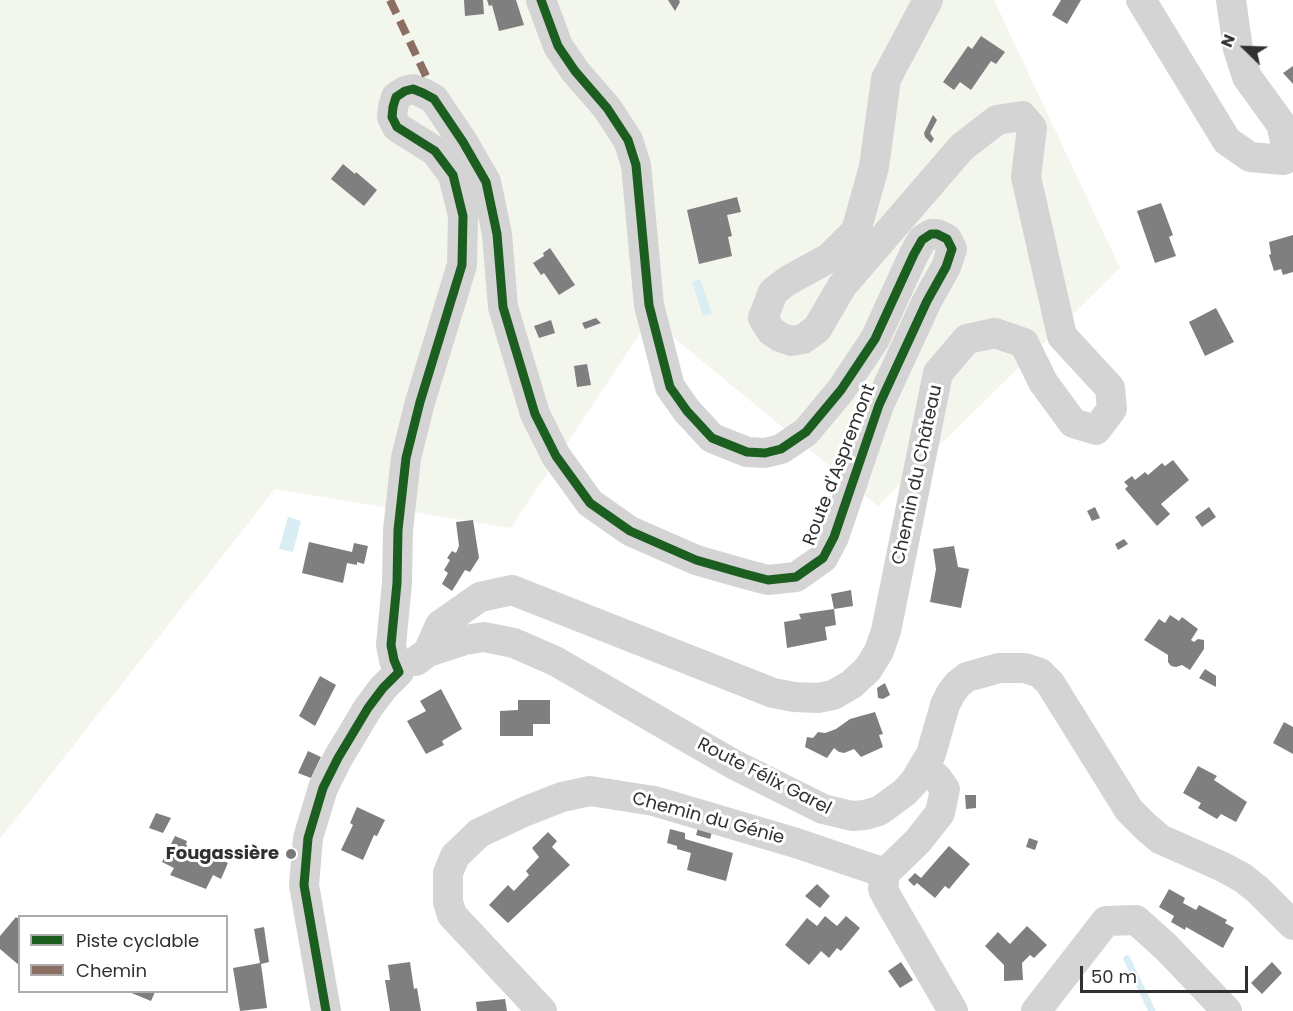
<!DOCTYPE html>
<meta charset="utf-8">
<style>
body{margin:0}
#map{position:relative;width:1293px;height:1011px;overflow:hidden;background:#fff;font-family:Poppins,sans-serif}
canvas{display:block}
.legend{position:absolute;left:18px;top:915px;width:210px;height:78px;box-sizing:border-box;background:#fff;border:2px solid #acacac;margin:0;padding:8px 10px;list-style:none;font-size:18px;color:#303030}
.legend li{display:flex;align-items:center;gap:12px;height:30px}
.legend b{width:30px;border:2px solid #acacac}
.north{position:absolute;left:1215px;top:18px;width:60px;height:60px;-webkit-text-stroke:4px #fff;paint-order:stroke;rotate:293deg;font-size:16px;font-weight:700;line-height:24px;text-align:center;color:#303030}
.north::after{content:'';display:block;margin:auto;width:21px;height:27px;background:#303030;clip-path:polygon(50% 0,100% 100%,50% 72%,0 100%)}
.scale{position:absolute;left:1080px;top:966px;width:168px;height:27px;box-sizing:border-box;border:3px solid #303030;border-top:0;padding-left:8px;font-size:18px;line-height:21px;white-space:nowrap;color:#303030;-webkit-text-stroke:4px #fff;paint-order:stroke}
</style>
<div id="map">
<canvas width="1293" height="1011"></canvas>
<ul class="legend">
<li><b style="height:8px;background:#1b5e20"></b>Piste cyclable</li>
<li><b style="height:8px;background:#8d6e63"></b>Chemin</li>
</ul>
<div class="north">N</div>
<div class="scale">50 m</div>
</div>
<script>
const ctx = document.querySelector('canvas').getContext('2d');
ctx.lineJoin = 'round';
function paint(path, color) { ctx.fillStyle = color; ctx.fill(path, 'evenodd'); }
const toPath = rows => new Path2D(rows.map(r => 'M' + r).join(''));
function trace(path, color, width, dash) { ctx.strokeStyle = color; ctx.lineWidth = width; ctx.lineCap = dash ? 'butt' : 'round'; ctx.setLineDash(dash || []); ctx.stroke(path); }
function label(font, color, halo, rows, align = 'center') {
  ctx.font = font + ' Poppins,sans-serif'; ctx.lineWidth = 6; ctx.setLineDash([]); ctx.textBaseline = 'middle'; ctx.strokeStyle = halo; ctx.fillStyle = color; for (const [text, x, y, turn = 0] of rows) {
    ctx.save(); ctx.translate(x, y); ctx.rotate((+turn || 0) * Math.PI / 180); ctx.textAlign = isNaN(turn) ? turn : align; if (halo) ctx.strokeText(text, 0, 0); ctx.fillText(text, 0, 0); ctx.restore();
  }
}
paint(toPath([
 [0,0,994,0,1120,268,878,506,650,318,511,528,275,489,0,839]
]), '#f3f6ec');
paint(toPath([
 [700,279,712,314,703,316,692,282],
 [288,517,301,521,293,552,279,549]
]), '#d8eef4');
trace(toPath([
 [1127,959,1152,1011]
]), '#d8eef4', 7);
paint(toPath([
 [464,0,483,0,484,14,465,16],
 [487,0,516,0,524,25,499,31,492,5,489,6],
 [668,0,679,0,680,2,675,11],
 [1061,0,1081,0,1067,24,1052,15],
 [981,36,1005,52,996,64,991,61,971,90,960,82,954,90,943,82,968,46,972,49],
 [1293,66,1293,84,1283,73],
 [933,115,937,120,930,133,934,139,931,143,925,137,924,133],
 [343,164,355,174,356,172,377,190,364,206,331,179],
 [737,197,741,212,727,215,732,236,728,237,732,256,699,264,687,210],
 [1161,203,1173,235,1169,237,1176,256,1155,263,1137,211],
 [1293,235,1293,272,1283,275,1281,269,1274,271,1269,255,1271,254,1269,242],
 [550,248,575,285,559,295,544,273,541,275,533,263,544,256,543,253],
 [1216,308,1234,342,1205,356,1189,322],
 [596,318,601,323,585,329,582,323],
 [551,320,555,333,539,338,534,326],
 [587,364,591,385,577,387,574,366],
 [1173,460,1189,480,1161,504,1170,514,1157,526,1125,489,1128,486,1124,482,1132,476,1135,480,1145,472,1148,475,1162,463,1165,466],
 [1095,507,1100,518,1092,521,1087,511],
 [1209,507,1216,517,1202,527,1195,517],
 [473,520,479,558,470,572,465,570,452,591,442,584,448,573,444,570,450,560,447,558,452,551,456,553,459,546,456,522],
 [1124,539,1128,544,1118,550,1115,544],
 [309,542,352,552,354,543,368,546,364,564,357,562,357,565,347,563,343,583,302,573],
 [954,546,958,567,969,569,961,608,930,602,936,569,933,549],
 [851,590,853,606,834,609,831,594],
 [834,609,836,625,825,627,827,640,787,648,784,622,801,619,799,614],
 [1170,615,1179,621,1182,617,1198,629,1191,640,1194,642,1198,639,1204,640,1204,649,1190,670,1182,665,1176,667,1171,666,1168,662,1168,655,1144,640,1159,619,1165,623],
 [1205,669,1216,676,1216,687,1199,678],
 [320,676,336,685,315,726,299,716],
 [885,683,890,695,883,699,878,698,877,688],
 [441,689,462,729,442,741,444,745,426,754,407,721,426,711,420,701],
 [518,700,550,700,550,724,533,724,533,736,500,736,500,711,518,710],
 [875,712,883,734,879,735,883,747,861,757,854,749,844,753,839,752,834,748,827,758,805,747,807,737,813,738,818,732,825,733,836,729,850,719],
 [1284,722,1293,727,1293,754,1273,743],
 [308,751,321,757,311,778,298,773],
 [1198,766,1217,776,1214,780,1247,802,1236,822,1221,814,1217,819,1198,808,1201,803,1183,793],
 [965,795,976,795,976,808,966,809],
 [357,807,385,820,377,836,374,835,363,860,341,850,353,825,350,823],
 [156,813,171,818,163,833,149,828],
 [698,828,712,832,710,839,696,835],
 [670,829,685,833,685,839,733,853,726,881,687,870,691,853,677,849,677,846,667,843],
 [548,832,557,841,552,847,570,865,508,923,489,905,508,885,514,891,529,875,526,871,539,857,532,848],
 [175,836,187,841,186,845,228,863,221,879,213,875,206,889,170,875,174,868,162,862],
 [1029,838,1038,841,1035,850,1026,847],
 [949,846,970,864,949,889,945,886,935,898,917,883,914,886,908,880,915,873,921,878],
 [817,884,830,896,820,908,805,896],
 [1169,889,1185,898,1183,903,1196,910,1199,905,1227,920,1225,923,1234,928,1223,948,1186,927,1185,930,1171,922,1174,916,1159,907],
 [825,916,837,926,846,916,860,928,841,951,837,948,829,958,821,951,809,965,785,945,807,918,817,926],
 [16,917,20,920,20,966,0,949,0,936],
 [1027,926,1047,945,1034,958,1030,955,1022,963,1023,980,1004,981,1004,965,985,946,998,932,1010,944],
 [264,927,269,962,261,964,267,1008,240,1011,233,968,260,963,254,929],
 [410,962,414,989,417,988,421,1011,390,1011,385,980,390,980,388,965],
 [901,962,913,980,900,988,888,971],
 [1272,962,1282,973,1262,994,1251,983],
 [129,992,155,992,151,1001],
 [505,999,507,1011,477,1011,476,1002]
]), '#7f7f7f');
trace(toPath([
 [1141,0,1227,141,1250,157,1284,160],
 [1231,0,1238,49,1247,77,1281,124,1286,145,1284,160],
 [428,652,440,625,480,597,512,590,773,693,794,697,818,698,833,695,852,684,868,669,879,651,886,631,938,373,967,339,995,333,1024,343,1043,382,1073,423,1096,430,1112,409,1110,388,1062,336,1026,177,1032,128,1022,116,997,120,962,147,842,286,817,329,803,339,791,341,780,337,771,331,763,318,773,292,787,281,829,258,856,231,874,167,886,79,928,0],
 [416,661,428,652,465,640,484,637,514,643,555,661,733,764,823,809,852,816,865,815,879,811,905,792,915,781,931,754,945,705,951,693,958,684,967,677,999,668,1025,668,1040,673,1050,683,1129,810,1146,827,1160,839,1223,867,1243,878,1258,890,1293,925],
 [885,873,883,889,888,899,953,1011],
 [326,1011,304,885,308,838,323,788,338,758,368,708,383,688,399,672,394,660,391,645,397,583,398,530,406,458,420,402,462,265,463,216,453,175,435,151,397,127,392,117,393,107,396,97,405,91,413,89,423,93,434,99,463,142,486,182,497,234,503,307,535,414,556,456,590,503,630,531,696,560,745,574,768,580,796,577,823,558,834,537,879,405,927,301,946,267,952,249,947,239,937,234,931,234,922,240,914,254,875,339,841,390,806,432,781,449,765,453,747,452,712,438,687,411,670,387,649,305,636,165,628,140,607,108,575,71,558,46,541,0],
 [542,1011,452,915,448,902,448,873,455,856,479,833,526,811,562,797,590,791,654,801,796,843,885,873,918,841,940,813,945,789,937,778,924,767],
 [1036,1011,1106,921,1136,920,1166,947,1227,1011]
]), '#d4d4d4', 30);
trace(toPath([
 [390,0,427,78]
]), '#8d6e63', 8, [15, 8]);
trace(toPath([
 [326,1011,304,885,308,838,323,788,338,758,368,708,383,688,399,672,394,660,391,645,397,583,398,530,406,458,420,402,462,265,463,216,453,175,435,151,397,127,392,117,393,107,396,97,405,91,413,89,423,93,434,99,463,142,486,182,497,234,503,307,535,414,556,456,590,503,630,531,696,560,745,574,768,580,796,577,823,558,834,537,879,405,927,301,946,267,952,249,947,239,937,234,931,234,922,240,914,254,875,339,841,390,806,432,781,449,765,453,747,452,712,438,687,411,670,387,649,305,636,165,628,140,607,108,575,71,558,46,541,0]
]), '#1b5e20', 9);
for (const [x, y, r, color] of [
 [291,854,6,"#787878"]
]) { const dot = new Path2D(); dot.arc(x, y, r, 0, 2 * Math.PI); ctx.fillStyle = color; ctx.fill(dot); trace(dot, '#fff', 2); }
label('18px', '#303030', '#fff', [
 ["Route d'Aspremont",840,465,-69],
 ["Chemin du Château",918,475,-78],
 ["Route Félix Garel",764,777,27],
 ["Chemin du Génie",708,819,15]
]);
label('bold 18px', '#303030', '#fff', [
 ["Fougassière",279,854]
], 'right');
</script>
